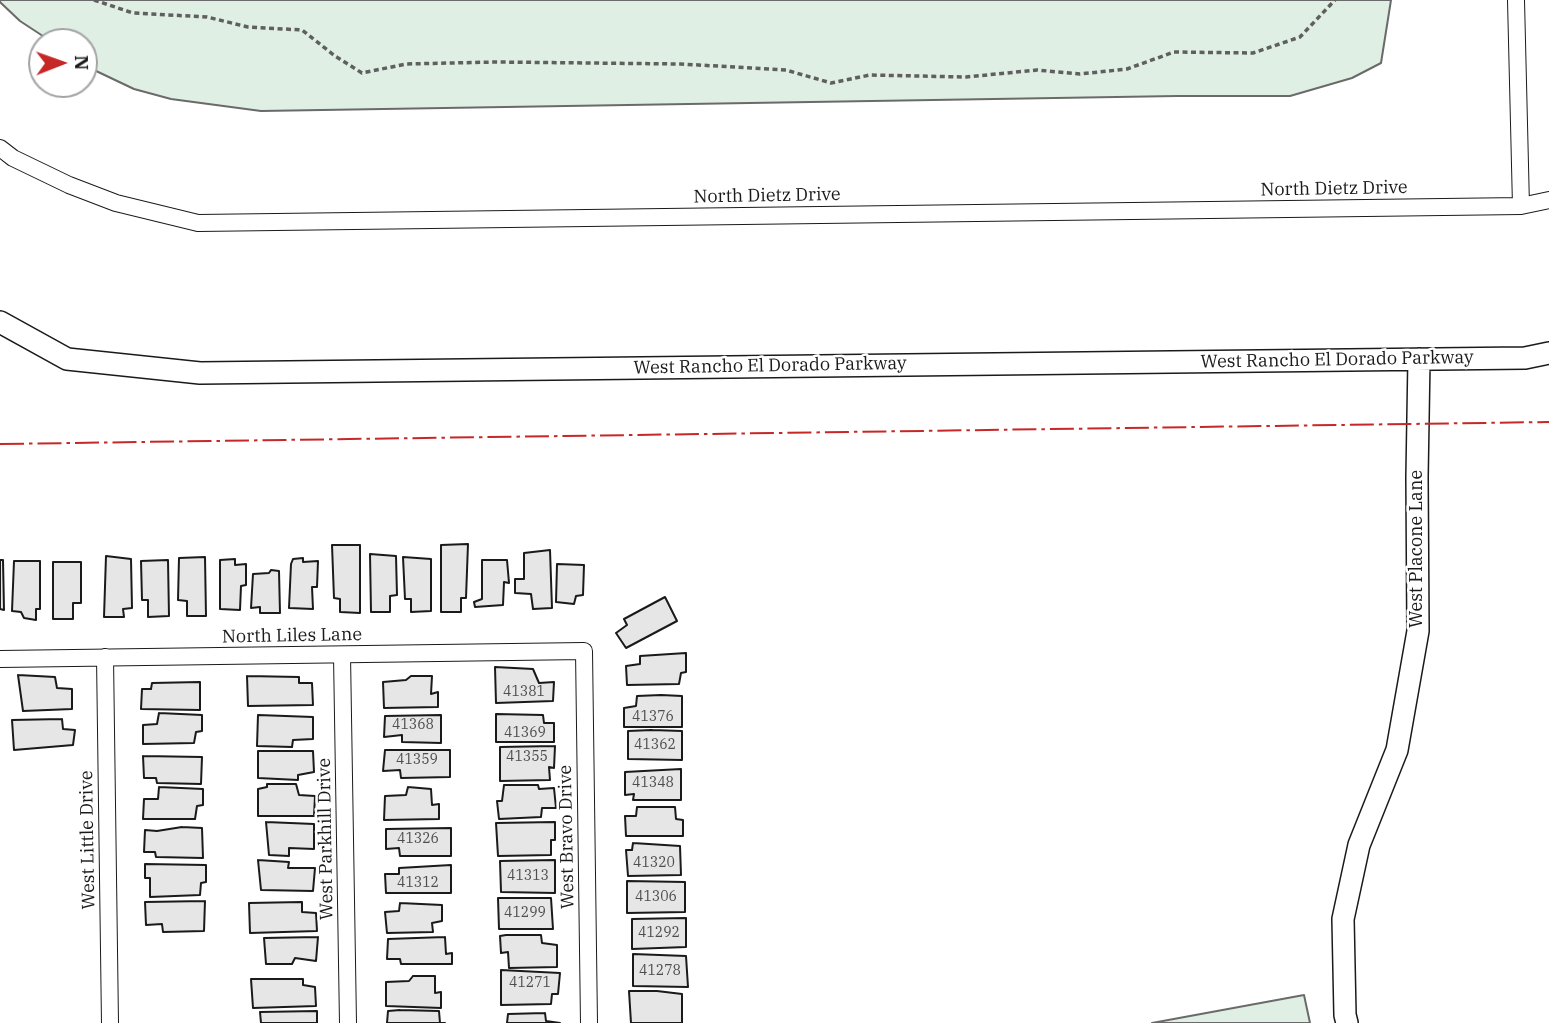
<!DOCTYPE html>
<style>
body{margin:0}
#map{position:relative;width:1549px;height:1023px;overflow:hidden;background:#fff;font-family:"IBM Plex Serif",serif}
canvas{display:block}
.north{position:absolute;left:28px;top:28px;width:70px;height:70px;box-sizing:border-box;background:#fff;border:2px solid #a3a3a3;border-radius:50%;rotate:89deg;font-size:19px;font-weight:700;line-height:28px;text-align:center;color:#1a1a1a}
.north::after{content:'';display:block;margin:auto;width:24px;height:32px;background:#c62828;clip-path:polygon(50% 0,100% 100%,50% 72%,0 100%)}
</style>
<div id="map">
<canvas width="1549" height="1023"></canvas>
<div class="north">N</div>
</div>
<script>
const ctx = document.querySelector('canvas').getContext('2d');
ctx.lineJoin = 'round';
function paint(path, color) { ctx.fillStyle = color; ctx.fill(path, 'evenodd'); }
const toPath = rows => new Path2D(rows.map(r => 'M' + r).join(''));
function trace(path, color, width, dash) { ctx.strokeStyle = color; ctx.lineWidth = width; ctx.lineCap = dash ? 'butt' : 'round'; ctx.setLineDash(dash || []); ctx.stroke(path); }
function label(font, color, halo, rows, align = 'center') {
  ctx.font = font + ' "IBM Plex Serif",serif'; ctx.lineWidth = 5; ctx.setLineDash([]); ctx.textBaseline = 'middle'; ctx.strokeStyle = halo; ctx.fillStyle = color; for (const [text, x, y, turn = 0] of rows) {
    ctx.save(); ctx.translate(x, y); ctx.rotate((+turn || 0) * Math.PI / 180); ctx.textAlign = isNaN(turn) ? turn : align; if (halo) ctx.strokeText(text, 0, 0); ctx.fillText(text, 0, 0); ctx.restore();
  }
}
const green = toPath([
 [0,0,1391,0,1381,63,1352,78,1290,96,1177,96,261,111,171,99,134,89,94,70,84,63,84,42,52,42,20,21,0,2,0,0],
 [1304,995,1310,1023,1152,1023,1304,995]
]);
paint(green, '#e0efe3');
trace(green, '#6a6a6a', 2);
const building = toPath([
 [468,544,466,598,461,598,461,612,441,612,441,545,468,544],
 [332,545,360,545,360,613,340,612,340,599,334,598,332,545],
 [550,550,552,608,533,609,531,594,515,593,515,579,524,579,524,553,550,550],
 [370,554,396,556,397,595,390,596,390,612,371,612,370,554],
 [106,556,131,559,132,608,123,609,124,617,104,617,106,556],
 [205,557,206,616,187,616,187,601,178,600,179,558,205,557],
 [403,557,431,559,431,611,411,612,411,599,405,599,403,557],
 [303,558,303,562,318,561,317,587,312,587,313,609,289,608,291,564,293,559,303,558],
 [235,559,235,565,246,564,246,585,241,586,240,610,220,609,220,560,235,559],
 [0,560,3,560,4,610,0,609,0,560],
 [168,560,169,616,148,617,148,600,142,600,141,561,168,560],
 [482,560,507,560,509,583,504,582,503,605,475,607,474,602,482,599,482,560],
 [14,561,40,561,40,609,36,609,36,620,24,618,21,612,12,611,14,561],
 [53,562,81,562,81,603,73,603,73,619,53,619,53,562],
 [557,564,584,565,583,595,576,596,574,604,556,602,557,564],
 [271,570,279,571,280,613,260,613,260,607,251,608,253,574,269,573,271,570],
 [665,597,677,621,626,648,616,633,627,625,624,619,665,597],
 [686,653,686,672,681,673,679,684,627,685,626,666,640,664,640,656,686,653],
 [495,667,533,669,539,683,554,682,553,701,496,703,495,667],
 [18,675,55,677,57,688,72,689,72,709,23,711,18,675],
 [247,676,299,677,299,683,312,683,313,705,248,706,247,676],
 [411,676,432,676,431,694,438,692,438,707,384,708,383,682,406,680,411,676],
 [200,682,200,710,141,709,142,689,151,689,152,683,200,682],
 [661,695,682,696,682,727,624,727,624,708,636,706,637,696,661,695],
 [159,713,202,715,202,731,196,732,194,743,143,744,143,725,157,724,159,713],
 [496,714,543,715,544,723,554,723,554,742,496,742,496,714],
 [258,715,313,717,313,739,293,740,292,747,257,746,258,715],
 [441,715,441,743,402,742,402,735,384,737,385,716,441,715],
 [62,719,63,729,75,730,73,745,14,750,12,720,62,719],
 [652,730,682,731,682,760,628,759,628,731,652,730],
 [555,746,554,768,549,767,550,780,500,781,500,747,555,746],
 [385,750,450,750,450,777,401,778,400,770,383,771,385,750],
 [258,751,313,751,314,772,298,775,298,780,258,778,258,751],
 [143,756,202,757,201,784,157,783,156,778,144,778,143,756],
 [681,769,681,800,633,800,634,794,625,795,625,772,681,769],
 [267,784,296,784,299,795,315,796,314,816,258,816,258,789,267,787,267,784],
 [504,785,538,785,539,789,554,788,556,808,542,808,541,817,499,819,497,801,502,801,504,785],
 [159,787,203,789,203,805,197,806,195,819,143,819,144,799,158,799,159,787],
 [408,787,431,789,432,805,439,804,439,819,384,820,385,796,406,795,408,787],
 [637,807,675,807,676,819,683,820,683,836,626,836,625,816,636,816,637,807],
 [266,822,314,824,314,849,289,848,289,856,269,855,266,822],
 [555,822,555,840,551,840,551,855,498,856,496,823,555,822],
 [182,827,202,828,203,858,156,857,155,852,144,852,145,830,157,831,182,827],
 [451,828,451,856,400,856,399,848,386,849,386,829,451,828],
 [633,843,680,846,681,875,628,876,626,850,632,850,633,843],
 [258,860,289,862,288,868,315,868,313,891,261,890,258,860],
 [555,860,555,893,501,892,500,861,555,860],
 [145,864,206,865,206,882,201,883,200,895,150,897,150,878,145,878,145,864],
 [451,865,451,893,386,893,385,874,399,874,399,868,451,865],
 [627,881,685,882,685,912,627,913,627,881],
 [498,898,551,898,553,929,499,929,498,898],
 [205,901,204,931,163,932,162,924,146,925,145,902,205,901],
 [302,902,302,912,316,913,317,931,250,933,249,903,302,902],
 [400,903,442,905,442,921,432,923,433,932,387,933,385,912,399,911,400,903],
 [686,918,686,947,632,949,632,919,686,918],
 [506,935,541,935,542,943,557,945,557,967,509,968,508,952,501,953,500,936,506,935],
 [318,937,316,961,295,958,292,964,266,964,264,938,318,937],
 [445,937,446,954,452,953,452,964,401,964,400,959,387,959,388,939,445,937],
 [633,954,686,956,688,987,633,986,633,954],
 [501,970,560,973,558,994,552,994,551,1004,501,1005,501,970],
 [413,976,435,976,435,993,441,992,441,1008,386,1006,386,982,409,981,413,976],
 [251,979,303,979,303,985,315,987,316,1006,253,1008,251,979],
 [629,991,657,991,682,994,682,1023,631,1023,629,991],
 [400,1010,439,1011,440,1023,445,1023,387,1023,388,1011,400,1010],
 [317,1011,317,1023,261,1023,260,1012,317,1011],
 [545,1013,546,1021,560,1023,507,1023,508,1014,545,1013]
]);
paint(building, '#e6e6e6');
trace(building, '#1a1a1a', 2);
const minor = toPath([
 [1516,0,1521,206],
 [0,148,13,158,69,185,116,203,198,223,1521,206,1549,200],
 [342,655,348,1023],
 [105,657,110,1023],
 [0,659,584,651,589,1023]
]);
const tertiary = toPath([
 [0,322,67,359,200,373,1525,358,1549,353],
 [1347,1023,1345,1015,1343,919,1359,845,1397,750,1418,631,1417,477,1419,359]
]);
trace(minor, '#1a1a1a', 18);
trace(tertiary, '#1a1a1a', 24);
trace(toPath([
 [94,0,133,13,207,17,248,27,302,30,335,56,362,73,406,64,497,62,681,64,786,70,831,83,870,75,966,77,1037,70,1080,74,1127,69,1174,52,1253,53,1300,37,1335,0]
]), '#5f5f5f', 3.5, [5, 3.5]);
trace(minor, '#fff', 16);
trace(tertiary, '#fff', 21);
trace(toPath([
 [0,444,1549,422]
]), '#c62828', 2, [24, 5, 3.5, 5]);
label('14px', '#4d4d4d', null, [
 ["41381",524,692],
 ["41376",653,717],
 ["41368",413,725],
 ["41369",525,733],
 ["41362",655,745],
 ["41355",527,757],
 ["41359",417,760],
 ["41348",653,783],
 ["41326",418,839],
 ["41320",654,863],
 ["41313",528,876],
 ["41312",418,883],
 ["41306",656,897],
 ["41299",525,913],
 ["41292",659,933],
 ["41278",660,971],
 ["41271",530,983]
]);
label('18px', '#1a1a1a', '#fff', [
 ["North Dietz Drive",1334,189,-1],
 ["North Dietz Drive",767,196,-1],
 ["West Rancho El Dorado Parkway",1337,360,-1],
 ["West Rancho El Dorado Parkway",770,366,-1],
 ["West Placone Lane",1417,549,-90],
 ["North Liles Lane",292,636,-1],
 ["West Bravo Drive",567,837,-91],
 ["West Parkhill Drive",326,839,-91],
 ["West Little Drive",88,840,-91]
]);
</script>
